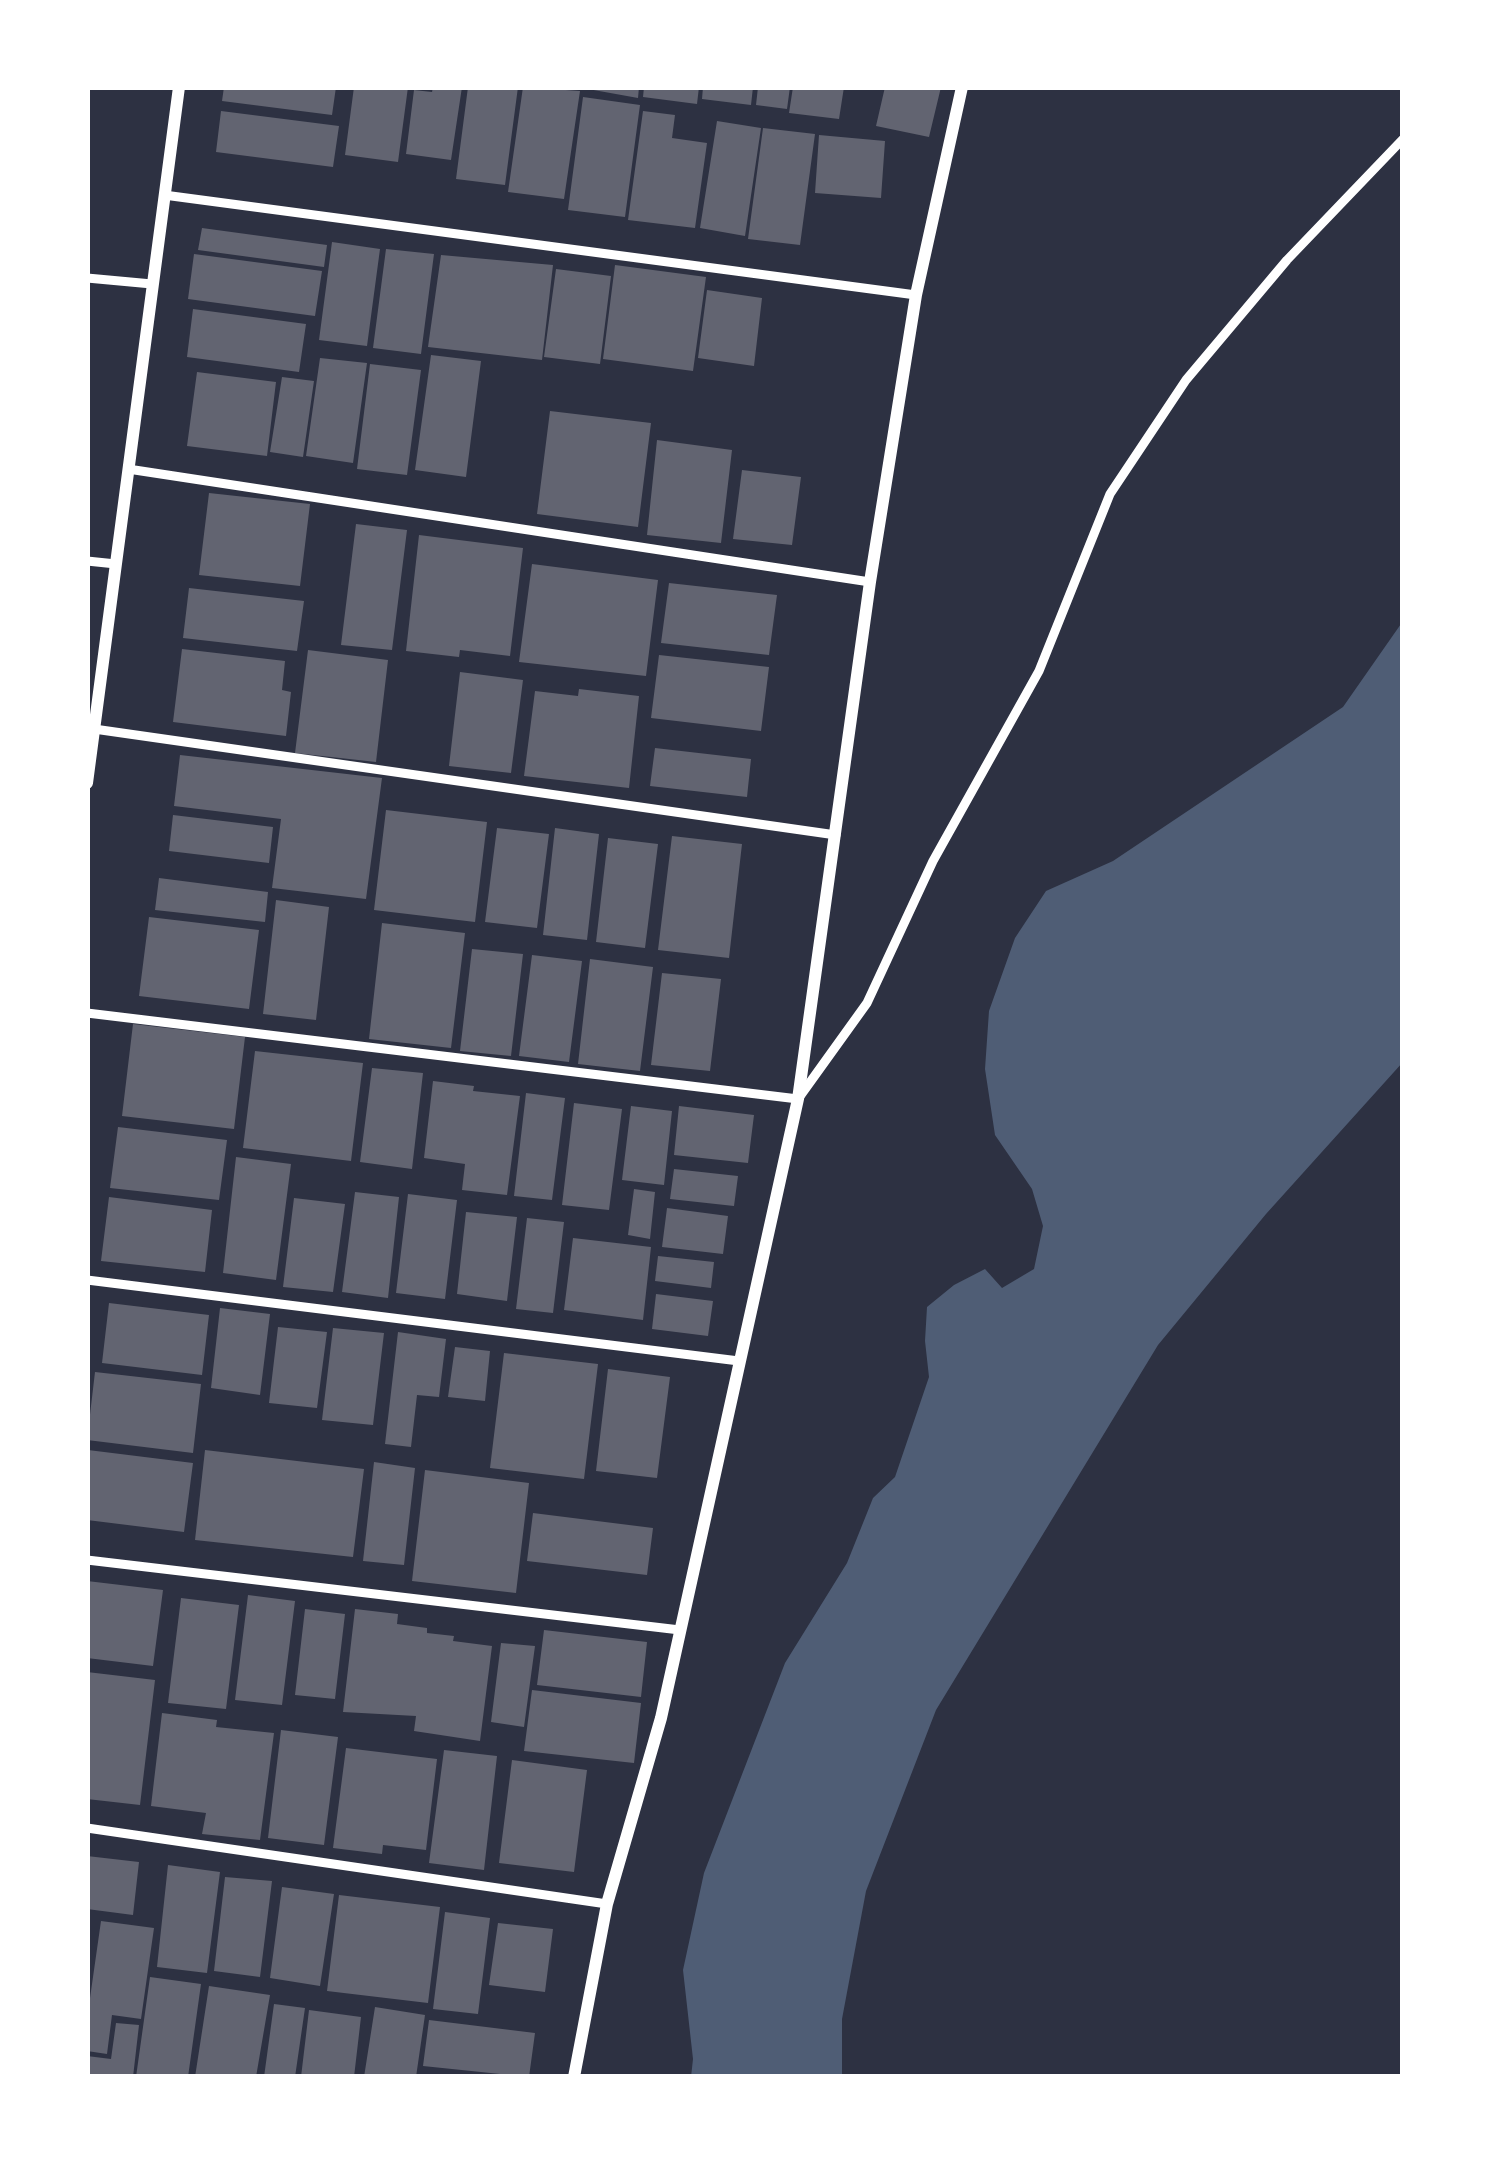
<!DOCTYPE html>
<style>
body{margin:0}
#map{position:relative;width:1490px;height:2164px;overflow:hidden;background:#2d3142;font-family:"PT Sans",sans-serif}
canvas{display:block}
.frame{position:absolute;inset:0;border:90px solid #fff;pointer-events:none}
</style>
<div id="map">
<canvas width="1490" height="2164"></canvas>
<div class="frame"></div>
</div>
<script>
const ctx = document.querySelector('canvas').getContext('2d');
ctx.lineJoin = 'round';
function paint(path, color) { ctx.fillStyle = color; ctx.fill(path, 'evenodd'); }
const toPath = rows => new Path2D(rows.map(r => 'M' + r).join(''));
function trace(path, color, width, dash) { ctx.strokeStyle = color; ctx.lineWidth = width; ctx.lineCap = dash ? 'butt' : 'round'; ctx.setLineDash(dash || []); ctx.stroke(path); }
paint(toPath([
 [1403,621,1403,1062,1266,1214,1158,1345,936,1710,866,1891,842,2019,842,2077,691,2077,693,2059,683,1970,704,1873,785,1663,847,1563,873,1498,895,1477,929,1377,925,1341,927,1307,954,1285,985,1269,1002,1288,1034,1269,1043,1226,1032,1189,995,1135,985,1069,989,1011,1015,938,1046,891,1113,861,1343,707]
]), '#4f5d75');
paint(toPath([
 [224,87,336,87,332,115,222,101],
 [354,87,408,87,398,162,345,155],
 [433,87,462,87,451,160,406,154,414,90,432,92],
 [468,87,518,87,505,185,456,179],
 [523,87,580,91,564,199,508,192],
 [577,87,639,87,638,98],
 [644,87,699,87,697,104,643,97],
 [703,87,753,87,751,105,702,99],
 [758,87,790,87,787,109,756,105],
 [793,87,844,87,839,119,789,113],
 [885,87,941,87,929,137,876,126],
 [583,97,640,105,625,217,568,210],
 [221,111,339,126,333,167,216,152],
 [643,111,675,115,672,138,707,143,695,228,628,220],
 [717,121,761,128,745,236,700,228],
 [763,128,815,134,800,245,748,239],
 [819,135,885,141,881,198,815,193],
 [202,228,327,245,324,267,198,250],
 [332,242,380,249,367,346,319,340],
 [386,249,434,254,421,354,373,348],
 [194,254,322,271,315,316,188,299],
 [441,255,553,265,542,360,428,347],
 [615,265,706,277,693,371,603,359],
 [556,269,611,276,600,364,544,357],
 [707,290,762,298,754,366,698,358],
 [193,309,306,324,299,372,187,357],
 [431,355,481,361,466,477,415,470],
 [320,358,367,363,353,463,306,456],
 [370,364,421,370,407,475,357,469],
 [197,372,276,382,267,456,187,446],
 [282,377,314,381,303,457,270,452],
 [550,411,651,423,638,527,537,514],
 [657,440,732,450,721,543,647,535],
 [742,470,801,477,792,545,733,539],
 [209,493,310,504,300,586,199,575],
 [356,524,407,530,392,650,341,645],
 [419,535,523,548,510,656,460,650,459,657,406,651],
 [532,564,658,580,646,676,519,662],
 [669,583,777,595,769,655,661,643],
 [189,588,304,601,297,651,183,638],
 [182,649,285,661,282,690,291,692,286,736,173,722],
 [308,650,388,660,376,762,295,753],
 [659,655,769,667,761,731,651,718],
 [460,672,523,680,511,773,449,766],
 [579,689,639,696,629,788,524,776,535,691,578,696],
 [655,748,751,759,747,797,650,786],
 [180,755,382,778,366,899,272,888,281,819,174,806],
 [386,810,487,822,475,922,374,910],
 [173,815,273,827,269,863,169,851],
 [497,828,549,834,537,928,485,922],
 [555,828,599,834,587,940,543,935],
 [672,836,742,844,729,958,658,950],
 [608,838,658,844,645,948,596,942],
 [159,878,268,892,265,922,155,910],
 [276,900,329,907,316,1020,263,1014],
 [149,917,259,930,249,1009,139,996],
 [382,923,465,933,451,1048,369,1039],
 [472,949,523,954,511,1056,460,1051],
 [532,955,582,961,569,1062,519,1056],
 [590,959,653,967,640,1071,578,1064],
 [662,973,721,979,710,1071,651,1065],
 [133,1024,245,1037,234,1129,122,1116],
 [255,1051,363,1063,351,1161,243,1148],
 [372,1068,423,1073,412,1169,360,1162],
 [433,1081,474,1086,473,1091,520,1096,507,1195,462,1190,465,1164,424,1158],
 [526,1093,565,1098,552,1200,514,1196],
 [574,1103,622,1109,609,1210,562,1205],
 [631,1106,672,1111,664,1185,622,1180],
 [679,1106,754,1115,748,1163,674,1155],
 [118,1127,227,1140,219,1200,110,1188],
 [236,1157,291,1164,276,1280,223,1273],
 [674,1169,738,1176,734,1206,670,1199],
 [634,1189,655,1192,650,1239,628,1235],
 [355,1192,399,1197,388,1298,342,1292],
 [408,1194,457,1200,445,1299,396,1293],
 [109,1197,212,1210,205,1272,101,1261],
 [294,1198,345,1204,333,1292,283,1287],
 [667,1208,728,1216,723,1254,662,1247],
 [466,1212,517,1217,507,1301,457,1294],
 [527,1218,564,1222,553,1313,516,1309],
 [573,1238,651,1247,643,1320,564,1310],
 [658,1256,714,1262,711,1288,655,1281],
 [656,1294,713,1301,708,1336,652,1329],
 [109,1303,209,1315,202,1375,102,1363],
 [220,1308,270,1314,260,1395,211,1388],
 [278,1327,327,1332,317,1408,269,1403],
 [333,1328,384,1333,373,1425,322,1420],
 [398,1332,446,1339,439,1397,417,1395,411,1447,385,1444],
 [455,1347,490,1351,485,1401,448,1397],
 [504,1353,598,1364,584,1479,490,1468],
 [608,1369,670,1377,657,1478,596,1471],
 [95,1372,201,1384,193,1453,87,1440],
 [88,1450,193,1463,184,1532,87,1520],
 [205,1450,364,1469,353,1557,195,1540],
 [374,1462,415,1468,404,1565,363,1561],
 [425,1470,529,1483,516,1593,412,1581],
 [533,1513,653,1528,647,1575,527,1561],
 [87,1581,163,1590,153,1666,87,1658],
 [248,1595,295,1601,282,1705,235,1700],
 [181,1598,239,1605,226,1709,168,1703],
 [305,1609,345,1614,335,1699,295,1695],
 [355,1609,398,1614,397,1624,427,1628,427,1633,454,1636,453,1641,492,1646,480,1741,414,1731,416,1716,343,1712],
 [544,1630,647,1642,641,1697,537,1685],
 [501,1643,535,1646,524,1727,491,1722],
 [87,1672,155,1680,140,1805,87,1799],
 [532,1690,641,1703,634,1763,524,1751],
 [162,1713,217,1720,216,1727,274,1733,260,1840,202,1834,206,1813,151,1806],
 [281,1730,338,1737,324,1845,268,1838],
 [346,1748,437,1759,426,1850,383,1845,382,1854,333,1848],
 [444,1750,497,1756,484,1870,429,1863],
 [512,1760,587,1770,574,1872,499,1863],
 [87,1856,139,1862,133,1915,87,1909],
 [168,1865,220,1872,207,1973,157,1967],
 [225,1877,272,1881,260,1977,214,1971],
 [282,1887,334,1894,320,1986,270,1978],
 [339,1895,440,1907,428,2003,327,1991],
 [445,1912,490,1918,478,2014,433,2009],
 [101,1921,154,1928,141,2019,112,2015,107,2054,87,2051,87,2019],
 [498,1923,553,1929,545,1992,489,1985],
 [150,1977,201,1984,188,2077,136,2077],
 [209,1986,270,1995,256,2077,195,2077],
 [274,2004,305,2008,295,2077,264,2077],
 [375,2007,425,2015,416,2077,364,2077],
 [309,2010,361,2017,354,2077,301,2077],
 [429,2020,535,2033,529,2077,423,2066],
 [116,2023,139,2025,133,2077,87,2077,87,2056,111,2059]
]), '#626471');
trace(toPath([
 [164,195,916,295],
 [87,278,152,284],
 [128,469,870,582],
 [87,561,116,564],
 [94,729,836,835],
 [87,1013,798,1099,867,1003,933,861,1039,671,1110,494,1186,380,1287,260,1403,139],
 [87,1280,739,1361],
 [87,1560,680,1630],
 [87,1828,607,1904]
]), '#fff', 9);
trace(toPath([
 [87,783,179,87],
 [574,2077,607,1904,661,1718,798,1099,870,582,916,295,962,87]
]), '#fff', 12);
</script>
